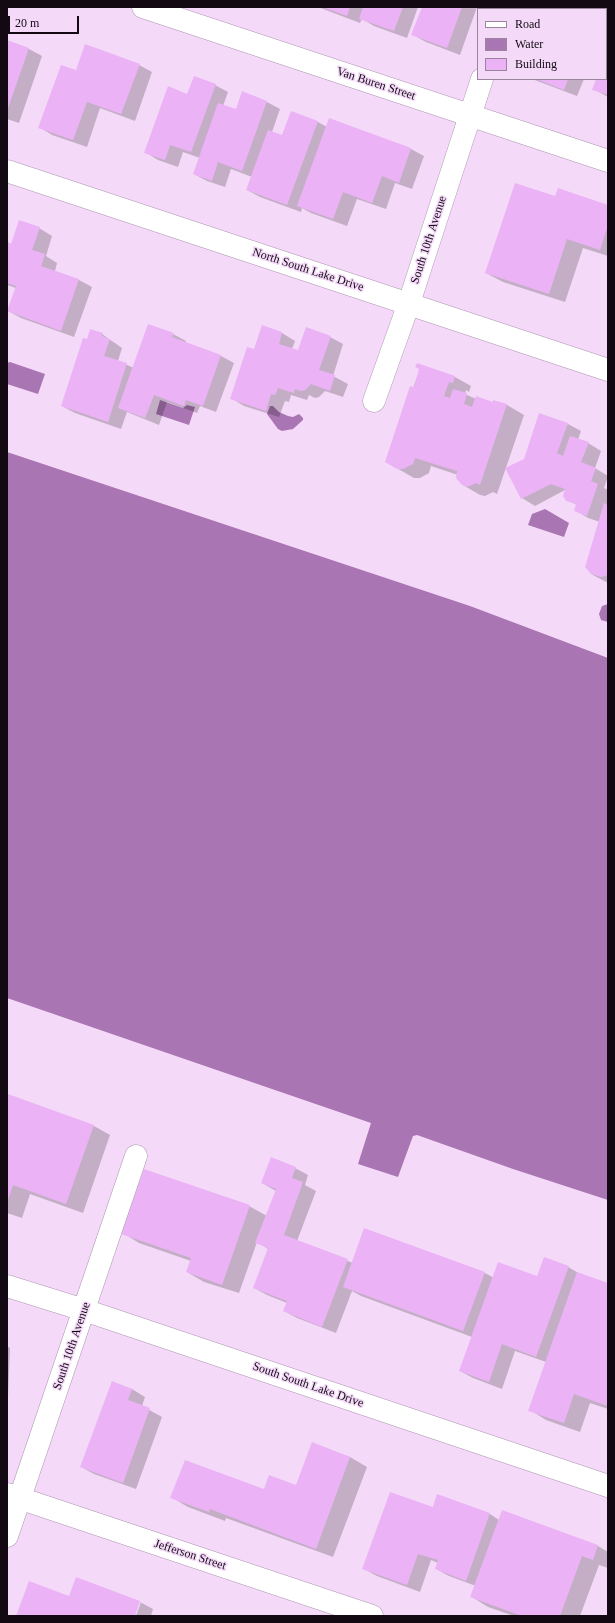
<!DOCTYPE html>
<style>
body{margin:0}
#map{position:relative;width:615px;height:1623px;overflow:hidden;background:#f4daf8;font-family:"Times New Roman",serif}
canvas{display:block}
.frame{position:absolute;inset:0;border:8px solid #120913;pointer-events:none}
.legend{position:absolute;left:477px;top:8px;width:130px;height:72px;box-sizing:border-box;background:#f4daf8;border:1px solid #9a869c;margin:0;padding:5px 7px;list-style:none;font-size:12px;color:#120913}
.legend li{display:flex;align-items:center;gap:8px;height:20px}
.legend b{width:20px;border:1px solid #9a869c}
.scale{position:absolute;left:8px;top:16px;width:71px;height:18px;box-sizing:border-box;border:2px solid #120913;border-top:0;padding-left:5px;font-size:12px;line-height:14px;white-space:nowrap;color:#120913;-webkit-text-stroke:3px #f4daf8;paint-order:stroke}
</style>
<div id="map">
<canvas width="615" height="1623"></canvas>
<div class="frame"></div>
<ul class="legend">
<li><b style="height:5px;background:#fff"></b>Road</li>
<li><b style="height:11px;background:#a975b2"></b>Water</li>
<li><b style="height:11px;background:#ebb3f5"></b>Building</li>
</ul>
<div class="scale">20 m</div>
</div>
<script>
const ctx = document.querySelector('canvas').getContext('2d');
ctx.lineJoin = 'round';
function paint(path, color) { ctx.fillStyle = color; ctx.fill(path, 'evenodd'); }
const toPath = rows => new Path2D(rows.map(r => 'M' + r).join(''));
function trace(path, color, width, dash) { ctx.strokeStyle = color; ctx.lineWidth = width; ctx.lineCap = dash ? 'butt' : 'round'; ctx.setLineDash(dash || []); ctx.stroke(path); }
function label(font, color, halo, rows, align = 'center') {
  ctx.font = font + ' "Times New Roman",serif'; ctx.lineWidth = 3; ctx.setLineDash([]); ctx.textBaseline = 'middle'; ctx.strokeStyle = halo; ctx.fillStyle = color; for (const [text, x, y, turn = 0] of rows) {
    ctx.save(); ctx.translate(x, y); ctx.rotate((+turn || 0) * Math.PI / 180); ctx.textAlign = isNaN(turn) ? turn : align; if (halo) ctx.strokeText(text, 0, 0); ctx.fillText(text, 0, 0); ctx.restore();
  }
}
paint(toPath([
 [10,362,45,374,38,394,7,384,7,363],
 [160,400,183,408,187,405,195,407,189,425,156,414],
 [270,406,273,406,279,412,288,416,293,417,299,414,303,418,303,420,293,429,282,431,278,429,267,414],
 [7,452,470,606,608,658,608,1200,513,1169,417,1135,413,1136,398,1177,358,1164,371,1123,7,998],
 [545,509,569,523,564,537,528,525,532,514],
 [608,604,608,622,601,620,599,614,602,606]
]), '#a975b2');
paint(toPath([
 [318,7,418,7,407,38,374,26,362,19,360,23],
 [423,7,477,7,460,55,426,42,413,35],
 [547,7,591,7,595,9,547,9],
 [7,41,29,49,42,56,19,123,7,119],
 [608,48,608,97,593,89,597,79,606,79,606,54],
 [139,65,152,72,135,121,100,108,87,147,52,135,39,127,77,72],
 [532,79,584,79,577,96],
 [215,85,228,92,223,106,236,110,267,102,280,109,272,132,283,136,292,112,318,122,327,127,330,119,411,149,424,156,412,189,395,183,386,209,357,199,347,226,311,213,302,208,301,212,260,197,247,190,252,177,231,169,225,187,207,181,194,174,200,158,183,152,178,167,158,160,145,152,188,95],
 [608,206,608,256,583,248,565,302,503,282,486,273],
 [39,228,52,236,46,256,57,263,55,271,79,280,92,287,74,337,21,318,8,311,16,288,7,285,7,247],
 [262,327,282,333,295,341,292,349,299,352,330,337,343,344,333,376,348,384,343,397,325,391,319,397,315,398,309,395,307,400,291,395,289,402,285,401,279,417,244,406,231,398,254,351],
 [102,334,122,348,118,361,134,368,173,334,186,341,186,343,221,356,234,363,216,412,200,406,197,413,167,402,159,425,127,412,121,429,75,413,62,406,88,340],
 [417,364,455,377,471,386,469,392,466,390,465,394,476,399,494,404,494,401,507,405,524,415,497,494,493,492,485,496,480,495,463,485,458,475,431,466,429,473,420,478,414,478,386,462,420,369],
 [568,424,581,431,578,440,588,443,601,451,595,468,608,476,604,488,608,490,607,505,608,506,608,583,591,574,600,522,588,518,575,510,577,505,567,500,565,490,535,506,522,498,524,460],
 [8,1095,94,1126,110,1135,83,1213,30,1194,22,1218,7,1213],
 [295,1168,308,1175,305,1185,316,1191,297,1241,353,1263,485,1273,494,1278,537,1277,568,1267,582,1275,608,1284,608,1409,590,1403,580,1432,546,1420,530,1410,546,1362,515,1351,502,1389,473,1378,460,1371,472,1337,361,1296,352,1291,336,1333,297,1318,284,1311,287,1303,267,1295,254,1288,268,1249,257,1242,239,1293,204,1282,187,1272,191,1261,139,1243,123,1233,249,1206,267,1216,276,1191,262,1183],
 [7,1346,10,1348,7,1421],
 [112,1382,132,1389,145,1397,142,1406,162,1417,136,1489,94,1474,81,1467],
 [312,1443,350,1457,367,1467,333,1557,226,1518,225,1521,188,1507,171,1497,264,1491,296,1486],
 [437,1496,490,1514,499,1520,502,1512,598,1546,608,1552,608,1568,599,1565,580,1616,514,1616,488,1607,472,1597,476,1586,449,1576,436,1569,438,1563,431,1560,420,1592,377,1576,364,1569,433,1508],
 [77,1578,140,1602,153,1609,151,1616,136,1616,141,1602,139,1602,134,1616,17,1616,69,1597]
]), '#0003');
paint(toPath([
 [322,7,350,7,347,16],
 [363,7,403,7,394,31,359,19],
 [422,7,462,7,447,48,411,35],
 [546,7,581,7,580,9,545,9],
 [7,40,29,48,7,111],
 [85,44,140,64,121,114,87,102,73,140,38,128,61,65,76,70],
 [608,46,608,95,592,90,596,79,606,79,606,51],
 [194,76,216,84,191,152,170,145,165,160,144,153,168,86,187,94],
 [536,79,568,79,564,90],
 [242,91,267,101,242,171,218,162,212,181,193,174,218,103,236,109],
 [291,111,318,121,287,205,246,190,268,130,282,135],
 [329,118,411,148,399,183,382,176,372,203,343,192,333,219,297,206],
 [515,183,555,196,558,188,608,205,608,225,600,250,567,239,549,294,485,273],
 [19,220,40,227,32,250,45,254,41,266,79,279,61,331,7,311,16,286,7,283,7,244,8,242,11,244],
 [148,324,174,333,172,337,221,355,203,406,186,400,184,406,154,395,145,418,118,408],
 [262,325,282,332,279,344,298,350,306,327,331,336,319,370,335,375,330,391,311,384,305,390,301,391,295,389,294,393,278,388,275,395,271,394,266,411,230,399,247,347,254,349],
 [90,329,103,333,102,336,110,339,104,356,127,363,108,422,61,406,83,338,87,339],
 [417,363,455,376,453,383,449,382,444,396,450,398,453,389,467,393,464,404,472,407,476,396,493,402,493,400,507,404,480,485,476,483,467,487,462,485,456,478,457,471,415,458,413,464,403,469,397,469,385,462,410,386,414,387,419,369,415,367],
 [539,413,568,423,557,453,563,456,570,436,589,442,581,462,596,468,591,481,598,484,587,516,574,511,576,504,566,501,563,496,565,489,551,484,521,499,505,468,524,459],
 [604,503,608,505,608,575,601,577,591,574,585,567],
 [8,1094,94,1125,66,1204,13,1185,7,1203],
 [271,1157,296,1167,292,1178,303,1182,284,1235,348,1259,322,1327,283,1311,287,1301,253,1288,268,1248,255,1243,276,1189,261,1183],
 [144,1169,250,1205,222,1285,186,1272,191,1258,121,1234],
 [364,1228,485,1272,463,1331,343,1287],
 [544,1257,569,1266,536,1357,502,1344,489,1382,459,1371,498,1262,537,1276],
 [577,1272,608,1283,608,1406,574,1394,564,1423,528,1411],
 [112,1381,132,1389,128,1400,150,1408,123,1483,80,1467],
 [312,1442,350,1457,316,1549,210,1509,209,1512,170,1498,185,1460,264,1489,269,1475,296,1485],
 [390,1492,433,1507,437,1494,490,1513,466,1581,435,1569,438,1560,418,1554,407,1585,362,1569],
 [502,1510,598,1545,593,1560,582,1556,560,1616,522,1616,470,1597],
 [76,1577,140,1601,135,1616,16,1616,29,1581,69,1596]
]), '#ebb3f5');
const street = toPath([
 [143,7,608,161],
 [505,9,506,7],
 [7,171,608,370],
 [374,401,409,303,482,79],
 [7,1286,84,1310,608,1486],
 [7,1494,372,1616],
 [7,1536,136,1156]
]);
trace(street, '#ad95b1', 23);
trace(street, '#fff', 22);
label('12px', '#120913', '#f4daf8', [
 ["Van Buren Street",376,84,18],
 ["South 10th Avenue",429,240,-72],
 ["North South Lake Drive",308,270,18],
 ["South 10th Avenue",72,1346,-71],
 ["South South Lake Drive",308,1385,19],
 ["Jefferson Street",190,1555,18]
]);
</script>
